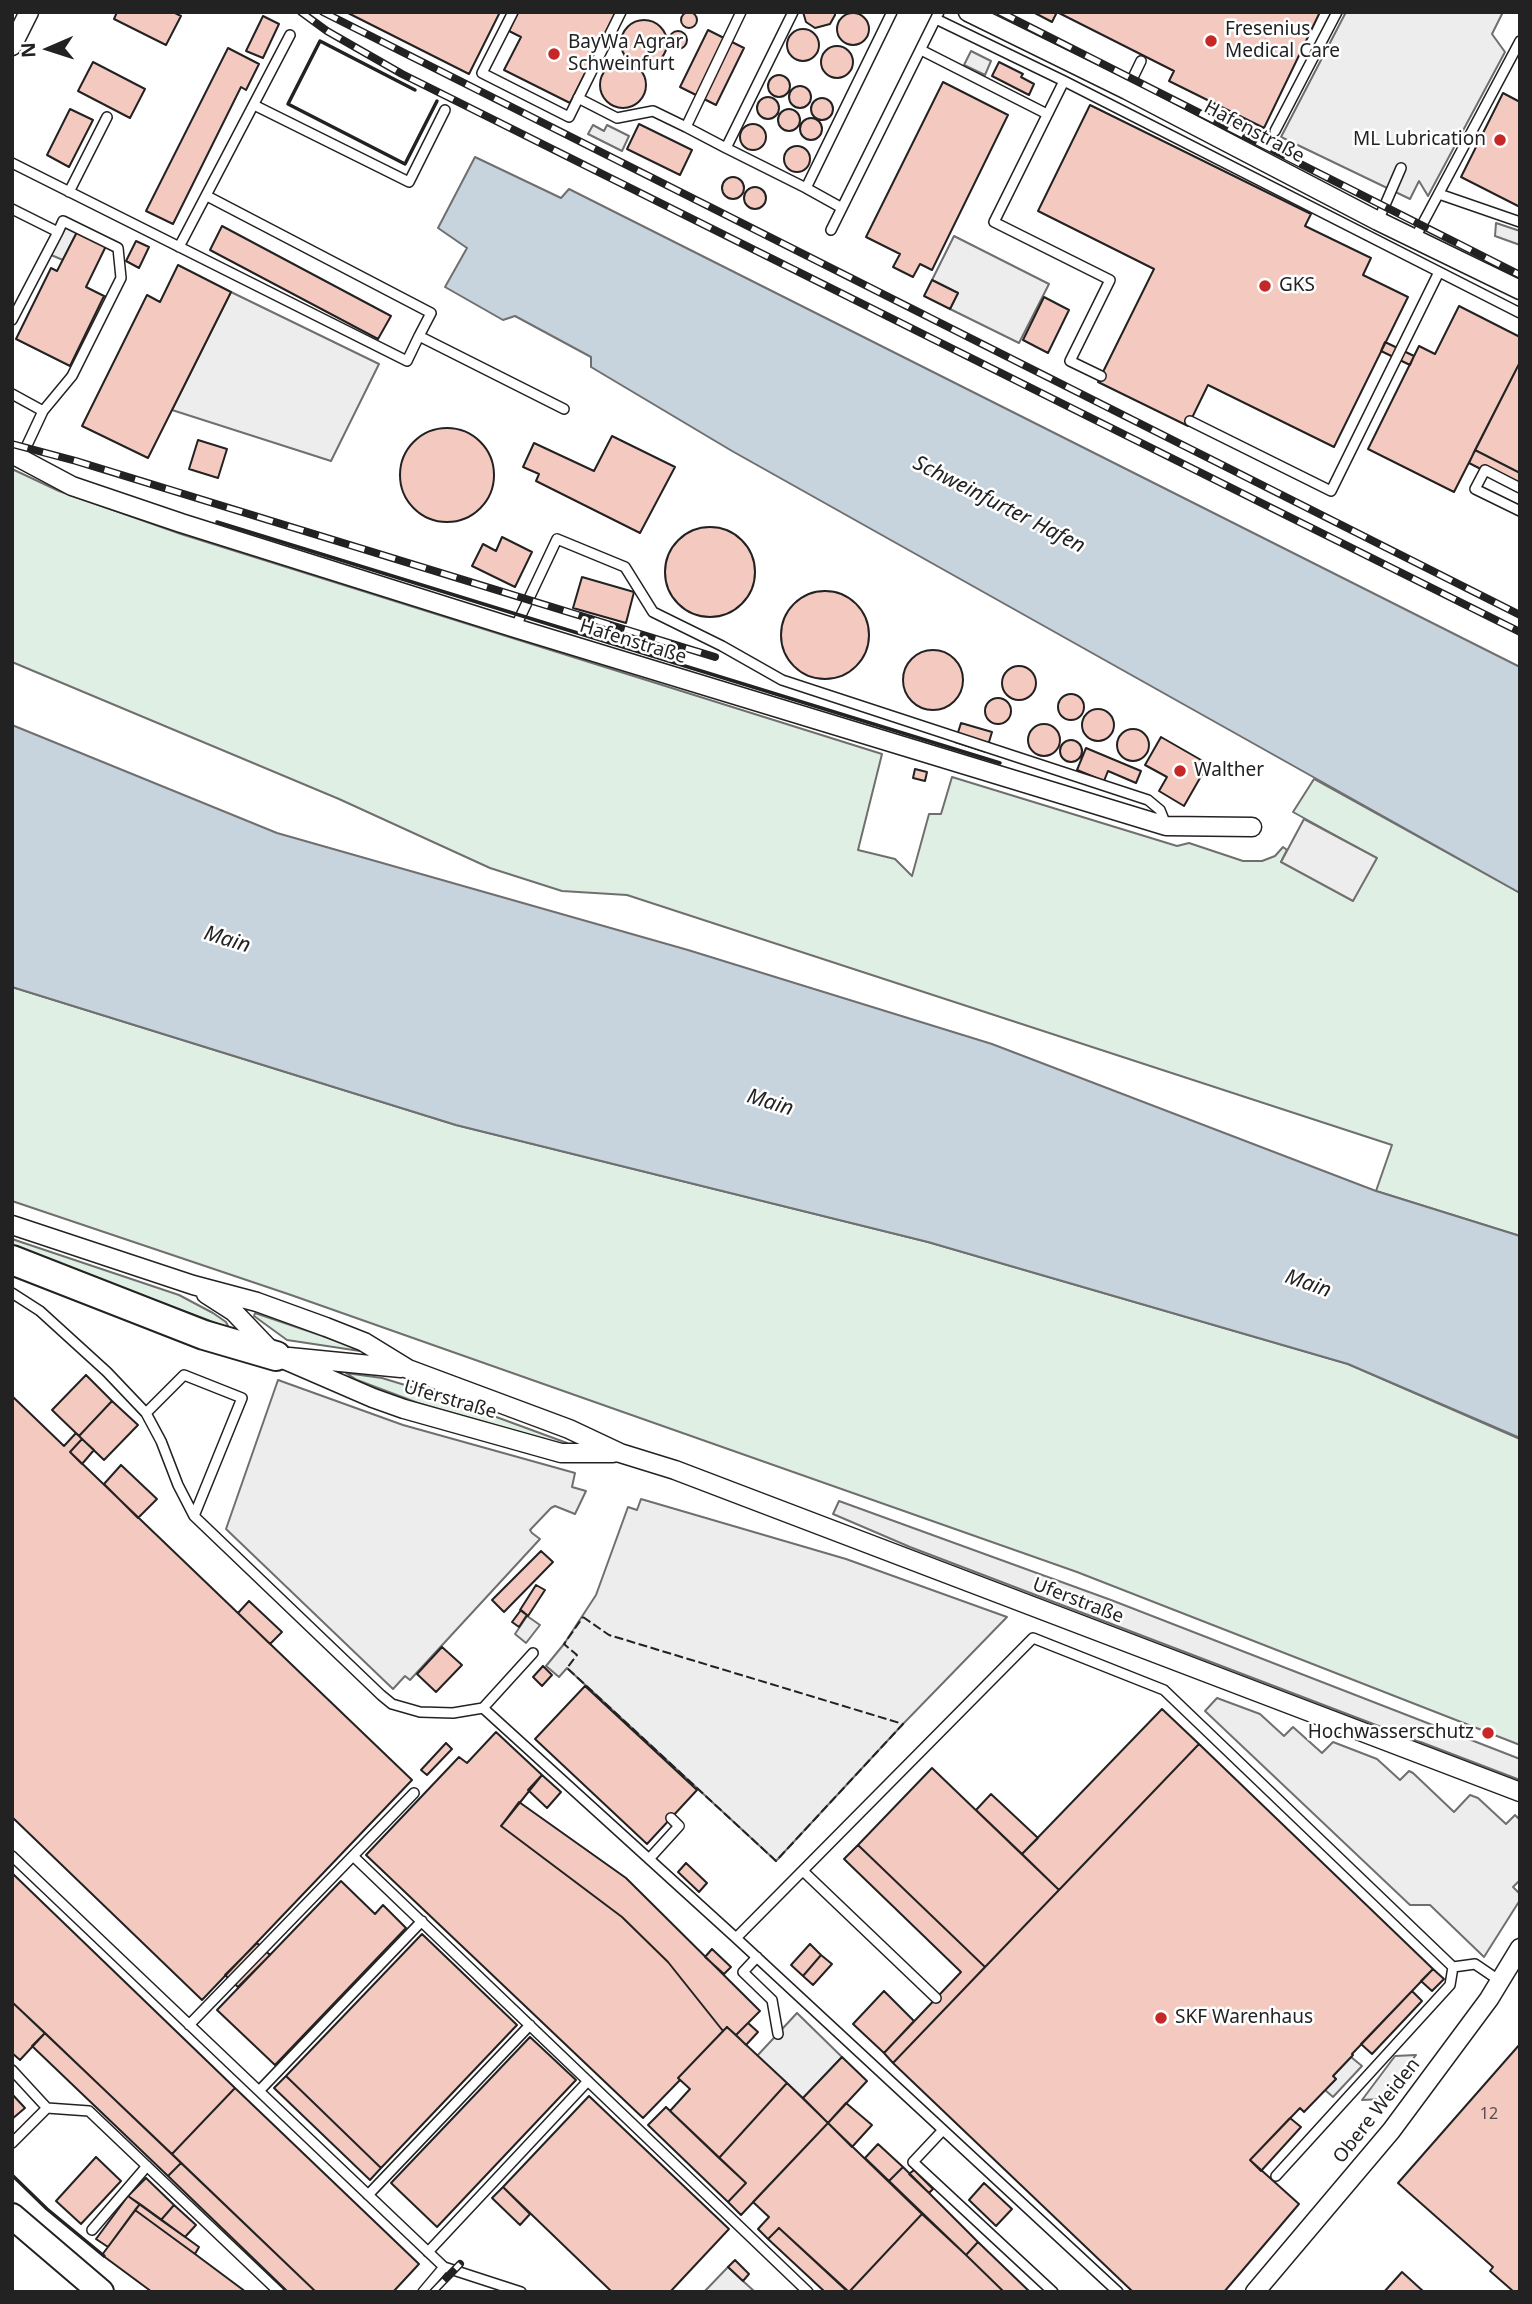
<!DOCTYPE html>
<meta charset="utf-8">
<style>
body{margin:0}
#map{position:relative;width:1532px;height:2304px;overflow:hidden;background:#fff;font-family:"Noto Sans",sans-serif}
canvas{display:block}
.frame{position:absolute;inset:0;border:14px solid #222;pointer-events:none}
.north{position:absolute;left:14px;top:14px;width:70px;height:70px;-webkit-text-stroke:5px #fff;paint-order:stroke;rotate:267deg;font-size:19px;font-weight:700;line-height:28px;text-align:center;color:#222}
.north::after{content:'';display:block;margin:auto;width:24px;height:32px;background:#222;clip-path:polygon(50% 0,100% 100%,50% 72%,0 100%)}
</style>
<div id="map">
<canvas width="1532" height="2304"></canvas>
<div class="frame"></div>
<div class="north">N</div>
</div>
<script>
const ctx = document.querySelector('canvas').getContext('2d');
ctx.lineJoin = 'round';
function paint(path, color) { ctx.fillStyle = color; ctx.fill(path, 'evenodd'); }
const toPath = rows => new Path2D(rows.map(r => 'M' + r).join(''));
function trace(path, color, width, dash) { ctx.strokeStyle = color; ctx.lineWidth = width; ctx.lineCap = dash ? 'butt' : 'round'; ctx.setLineDash(dash || []); ctx.stroke(path); }
function label(font, color, halo, rows, align = 'center') {
  ctx.font = font + ' "Noto Sans",sans-serif'; ctx.lineWidth = 5; ctx.setLineDash([]); ctx.textBaseline = 'middle'; ctx.strokeStyle = halo; ctx.fillStyle = color; for (const [text, x, y, turn = 0] of rows) {
    ctx.save(); ctx.translate(x, y); ctx.rotate((+turn || 0) * Math.PI / 180); ctx.textAlign = isNaN(turn) ? turn : align; if (halo) ctx.strokeText(text, 0, 0); ctx.fillText(text, 0, 0); ctx.restore();
  }
}
const green = toPath([
 [12,469,59,491,181,534,882,754,858,850,895,859,912,876,929,814,941,814,952,777,1177,846,1189,843,1243,861,1262,861,1275,856,1283,847,1287,850,1281,862,1376,858,1293,812,1314,779,1520,893,1520,1236,1376,1191,1392,1145,627,895,562,891,490,868,339,799,12,662,12,469],
 [12,987,456,1125,928,1242,1348,1364,1520,1439,1520,1745,1077,1572,291,1295,12,1201,12,987],
 [12,1239,179,1295,213,1313,226,1322,229,1328,12,1247,12,1239],
 [255,1313,358,1348,360,1351,287,1340,254,1316,255,1313],
 [346,1373,382,1378,431,1393,567,1443,564,1445,418,1403,357,1380,346,1373]
]);
paint(green, '#e0efe3');
trace(green, '#6f6f6f', 2);
const parking = toPath([
 [1346,12,1503,12,1492,34,1505,52,1428,196,1419,181,1410,199,1281,137,1346,12],
 [971,51,991,61,985,75,964,65,971,51],
 [593,125,604,131,607,125,629,136,622,151,588,134,593,125],
 [1496,223,1520,231,1520,245,1495,236,1496,223],
 [66,226,77,232,63,260,51,255,66,226],
 [954,236,1049,284,1019,343,950,309,958,293,932,280,954,236],
 [231,292,379,364,331,461,172,410,231,292],
 [1304,819,1377,858,1353,901,1281,862,1304,819],
 [278,1380,403,1425,575,1473,572,1487,586,1491,575,1514,555,1506,551,1508,530,1530,532,1533,540,1539,410,1680,405,1676,393,1689,226,1529,278,1380],
 [641,1499,846,1559,1007,1617,903,1724,776,1861,567,1668,559,1677,546,1666,564,1644,596,1595,628,1507,637,1510,641,1499],
 [839,1501,1111,1600,1520,1759,1520,1780,910,1547,833,1514,839,1501],
 [527,1616,540,1625,526,1643,515,1634,527,1616],
 [1217,1698,1260,1714,1284,1736,1293,1727,1322,1753,1333,1742,1377,1759,1400,1780,1409,1771,1413,1773,1454,1812,1470,1795,1478,1798,1506,1824,1515,1815,1520,1820,1520,1880,1513,1887,1520,1894,1520,1900,1484,1957,1430,1905,1410,1905,1205,1711,1217,1698],
 [797,2013,842,2057,803,2098,757,2056,797,2013],
 [1416,2055,1383,2099,1362,2100,1395,2056,1416,2055],
 [1351,2057,1362,2066,1333,2097,1325,2090,1336,2079,1333,2076,1351,2057],
 [728,2267,743,2281,755,2292,704,2292,728,2267]
]);
paint(parking, '#ededed');
trace(parking, '#6f6f6f', 2);
const water = toPath([
 [475,157,561,198,569,189,1520,667,1520,893,732,451,591,367,591,357,515,316,503,320,445,287,467,248,438,228,475,157],
 [12,725,277,833,688,950,992,1044,1376,1191,1520,1236,1520,1438,1348,1364,928,1242,456,1125,12,987,12,725]
]);
paint(water, '#c7d3dd');
trace(water, '#6f6f6f', 2);
const building = toPath([
 '681 20a8 8 0 1 1 16 0a8 8 0 1 1-16 0Z',
 [117,12,173,12,181,16,166,45,114,19,117,12],
 [346,12,500,12,469,74,346,12],
 [518,12,616,12,570,103,504,70,521,37,509,31,518,12],
 [803,12,835,12,835,15,830,24,815,28,806,22,803,12],
 [1033,12,1057,12,1052,22,1033,12],
 [1057,12,1320,12,1264,128,1169,81,1174,71,1057,12],
 '837 29a16 16 0 1 1 32 0a16 16 0 1 1-32 0Z',
 [263,16,279,24,263,58,246,51,263,16],
 '621 43a23 23 0 1 1 46 0a23 23 0 1 1-46 0Z',
 '787 45a16 16 0 1 1 32 0a16 16 0 1 1-32 0Z',
 [708,30,744,48,716,105,680,87,708,30],
 '669 40a9 9 0 1 1 18 0a9 9 0 1 1-18 0Z',
 '821 62a16 16 0 1 1 32 0a16 16 0 1 1-32 0Z',
 [228,48,259,64,246,90,241,87,173,224,146,211,228,48],
 [93,62,145,89,130,118,78,91,93,62],
 [999,62,1023,74,1021,77,1034,84,1029,95,992,76,999,62],
 '600 85a23 23 0 1 1 46 0a23 23 0 1 1-46 0Z',
 '768 86a11 11 0 1 1 22 0a11 11 0 1 1-22 0Z',
 [943,82,1008,115,932,270,920,264,913,277,893,267,900,254,866,237,943,82],
 '789 97a11 11 0 1 1 22 0a11 11 0 1 1-22 0Z',
 [1503,93,1520,102,1520,207,1461,177,1503,93],
 '757 108a11 11 0 1 1 22 0a11 11 0 1 1-22 0Z',
 '811 109a11 11 0 1 1 22 0a11 11 0 1 1-22 0Z',
 [1090,105,1311,214,1305,226,1371,258,1363,275,1408,297,1334,447,1208,385,1188,426,1098,382,1154,269,1038,211,1090,105],
 '778 120a11 11 0 1 1 22 0a11 11 0 1 1-22 0Z',
 [70,109,93,120,69,167,47,155,70,109],
 '800 129a11 11 0 1 1 22 0a11 11 0 1 1-22 0Z',
 [639,124,692,150,680,175,627,149,639,124],
 '740 137a13 13 0 1 1 26 0a13 13 0 1 1-26 0Z',
 '784 159a13 13 0 1 1 26 0a13 13 0 1 1-26 0Z',
 '722 188a11 11 0 1 1 22 0a11 11 0 1 1-22 0Z',
 '744 198a11 11 0 1 1 22 0a11 11 0 1 1-22 0Z',
 [222,226,391,316,378,339,210,250,222,226],
 [77,232,106,246,86,287,104,296,70,366,16,339,51,268,57,271,77,232],
 [136,241,149,247,139,268,126,261,136,241],
 [178,265,231,292,148,458,82,426,147,295,160,302,178,265],
 [932,280,958,293,950,309,924,296,932,280],
 [104,296,112,299,77,369,70,366,104,296],
 [1044,297,1069,310,1048,353,1023,340,1044,297],
 [1459,306,1520,337,1520,362,1454,492,1368,449,1419,346,1435,354,1459,306],
 [1385,342,1414,356,1410,365,1381,351,1385,342],
 [1520,362,1520,473,1475,450,1520,362],
 '400 475a47 47 0 1 1 94 0a47 47 0 1 1-94 0Z',
 [612,436,675,467,640,533,536,481,539,474,523,467,534,443,594,471,612,436],
 [198,440,227,449,218,478,189,469,198,440],
 [1475,450,1520,473,1520,489,1469,463,1475,450],
 '665 572a45 45 0 1 1 90 0a45 45 0 1 1-90 0Z',
 [502,537,532,552,515,587,472,566,483,544,496,551,502,537],
 [582,577,634,592,626,623,573,608,582,577],
 '781 635a44 44 0 1 1 88 0a44 44 0 1 1-88 0Z',
 '903 680a30 30 0 1 1 60 0a30 30 0 1 1-60 0Z',
 '1002 683a17 17 0 1 1 34 0a17 17 0 1 1-34 0Z',
 '1058 707a13 13 0 1 1 26 0a13 13 0 1 1-26 0Z',
 '985 711a13 13 0 1 1 26 0a13 13 0 1 1-26 0Z',
 '1082 725a16 16 0 1 1 32 0a16 16 0 1 1-32 0Z',
 [961,723,992,732,986,752,955,742,961,723],
 '1028 740a16 16 0 1 1 32 0a16 16 0 1 1-32 0Z',
 '1117 745a16 16 0 1 1 32 0a16 16 0 1 1-32 0Z',
 [1161,737,1208,764,1184,806,1159,791,1167,777,1145,765,1161,737],
 '1060 751a11 11 0 1 1 22 0a11 11 0 1 1-22 0Z',
 [1086,748,1141,771,1136,783,1108,771,1104,781,1077,770,1086,748],
 [915,769,927,772,925,781,913,778,915,769],
 [86,1375,112,1401,79,1436,52,1410,86,1375],
 [12,1396,64,1446,76,1433,82,1439,70,1452,412,1780,202,2000,12,1817,12,1396],
 [112,1401,138,1425,104,1460,79,1436,112,1401],
 [82,1439,94,1450,82,1464,70,1452,82,1439],
 [121,1465,157,1499,138,1518,104,1484,121,1465],
 [541,1551,553,1562,504,1612,492,1600,541,1551],
 [536,1585,545,1590,528,1616,520,1610,536,1585],
 [249,1601,282,1632,270,1644,238,1613,249,1601],
 [521,1610,527,1615,519,1627,512,1622,521,1610],
 [442,1647,462,1665,436,1692,417,1674,442,1647],
 [543,1666,552,1675,542,1686,533,1677,543,1666],
 [585,1686,697,1790,647,1844,535,1739,585,1686],
 [1162,1709,1199,1744,1059,1890,1022,1854,1162,1709],
 [496,1732,542,1775,501,1826,622,1917,668,1962,723,2031,678,2078,680,2080,643,2118,366,1855,459,1757,467,1763,496,1732],
 [446,1743,452,1749,427,1775,421,1770,446,1743],
 [1199,1744,1433,1969,1352,2054,1353,2055,1333,2076,1336,2079,1304,2112,1300,2108,1250,2160,1299,2204,1224,2292,1133,2292,893,2063,1199,1744],
 [932,1768,1059,1890,985,1967,858,1845,932,1768],
 [542,1775,561,1792,547,1808,528,1790,542,1775],
 [991,1794,1038,1838,1022,1854,976,1810,991,1794],
 [519,1802,626,1878,760,2011,736,2035,727,2027,723,2031,668,1962,622,1917,501,1826,519,1802],
 [858,1845,985,1967,893,2063,884,2053,961,1972,844,1859,858,1845],
 [686,1863,707,1883,699,1892,678,1872,686,1863],
 [12,1873,235,2088,172,2154,12,2002,12,1873],
 [341,1881,375,1914,383,1905,406,1928,275,2065,217,2010,341,1881],
 [422,1934,517,2025,381,2168,286,2076,422,1934],
 [257,1943,270,1955,238,1987,225,1975,257,1943],
 [810,1944,821,1955,803,1976,791,1965,810,1944],
 [712,1949,731,1967,724,1974,705,1957,712,1949],
 [821,1955,832,1964,813,1985,803,1976,821,1955],
 [1433,1969,1444,1979,1432,1991,1421,1981,1433,1969],
 [884,1991,914,2021,884,2053,853,2024,884,1991],
 [1412,1991,1422,2001,1372,2054,1361,2044,1412,1991],
 [12,2002,45,2033,20,2060,12,2053,12,2002],
 [748,2023,758,2032,746,2045,736,2035,748,2023],
 [727,2027,787,2083,719,2158,670,2111,690,2089,678,2078,727,2027],
 [45,2033,181,2163,168,2176,32,2046,45,2033],
 [530,2037,576,2080,437,2227,391,2183,530,2037],
 [1520,2044,1520,2292,1514,2292,1490,2271,1493,2267,1398,2183,1520,2044],
 [842,2057,867,2081,828,2123,803,2098,842,2057],
 [286,2076,381,2168,370,2180,274,2088,286,2076],
 [787,2083,828,2123,741,2215,728,2202,746,2183,719,2158,787,2083],
 [235,2088,419,2264,393,2292,316,2292,172,2154,235,2088],
 [12,2094,25,2108,12,2119,12,2094],
 [589,2096,729,2229,670,2292,612,2292,503,2187,589,2096],
 [846,2103,872,2125,852,2147,828,2123,846,2103],
 [666,2107,746,2183,728,2202,648,2125,666,2107],
 [1290,2118,1301,2127,1261,2171,1250,2160,1290,2118],
 [828,2123,922,2214,849,2292,779,2228,768,2239,758,2229,769,2217,753,2202,828,2123],
 [878,2144,903,2167,889,2181,865,2158,878,2144],
 [96,2157,121,2181,81,2224,56,2201,96,2157],
 [181,2163,316,2292,288,2292,168,2176,181,2163],
 [903,2167,978,2242,966,2255,889,2181,903,2167],
 [914,2170,933,2189,929,2193,909,2174,914,2170],
 [146,2178,174,2205,161,2220,128,2196,146,2178],
 [984,2183,1012,2209,996,2226,969,2200,984,2183],
 [503,2187,530,2214,520,2225,492,2198,503,2187],
 [128,2196,140,2204,108,2247,96,2239,128,2196],
 [140,2204,199,2247,195,2254,135,2210,140,2204],
 [174,2205,196,2225,185,2237,161,2220,174,2205],
 [135,2210,195,2254,246,2292,152,2292,102,2255,135,2210],
 [922,2214,966,2255,1004,2292,849,2292,922,2214],
 [779,2228,848,2292,825,2292,768,2239,779,2228],
 [978,2242,1030,2292,1004,2292,966,2255,978,2242],
 [735,2260,749,2274,743,2281,728,2267,735,2260],
 [1402,2272,1424,2292,1384,2292,1402,2272]
]);
paint(building, '#f3c9c0');
trace(building, '#222', 2);
const service = toPath([
 [513,12,482,73,569,117,621,12],
 [793,12,726,148,806,188,892,12],
 [936,19,1064,81,1520,313],
 [921,50,1047,114],
 [1064,81,994,222,1110,280,1070,361,1101,376],
 [1127,90,1141,61],
 [578,98,617,118,653,111,686,127],
 [254,105,409,182,445,110],
 [1275,131,1337,12],
 [726,148,686,127,741,12],
 [12,163,407,361,419,336,564,409],
 [806,188,842,208],
 [69,192,107,117],
 [1439,194,1520,222],
 [207,196,431,313,419,336],
 [12,209,58,232,12,320],
 [1378,221,1401,168],
 [831,230,939,12],
 [1415,238,1520,41],
 [179,247,290,35],
 [12,394,43,411],
 [1190,421,1331,491,1439,272],
 [21,458,43,411,72,376,121,278,118,248,63,221,58,232],
 [1520,488,1485,470,1475,489,1520,511],
 [515,628,557,539,625,567,653,612,722,646,782,680,1148,800,1160,810,1166,825],
 [12,1293,40,1311,107,1372,146,1413,161,1441,178,1485,194,1516,381,1695,392,1704,420,1712,453,1713,483,1708],
 [146,1413,184,1375,242,1398,194,1516],
 [533,1653,483,1708,736,1938,1118,2292],
 [12,1856,444,2267],
 [353,1856,808,2292],
 [649,1859,679,1826,671,1818],
 [803,1871,936,1998],
 [736,1938,1033,1638,1164,1690,1453,1967,1475,1964,1500,1981],
 [757,1957,743,1972,772,2000,778,2034],
 [189,2025,414,1793],
 [12,2070,47,2108,89,2111,279,2292],
 [259,2091,422,1921],
 [943,2130,913,2162,1053,2292],
 [12,2143,47,2108],
 [1276,2176,1450,1985,1453,1967],
 [368,2195,530,2025],
 [92,2230,147,2166],
 [428,2252,588,2081],
 [423,2292,444,2267,521,2292]
]);
const minor = toPath([
 [968,12,1127,90,1378,221,1520,290],
 [12,46,29,12],
 [12,454,72,486,181,523,515,628,1166,826,1252,827],
 [12,1225,193,1285,257,1302,326,1327,364,1342,408,1369,569,1429,620,1453,675,1470,1520,1792],
 [206,1294,234,1312,276,1356,373,1398,404,1409,561,1453,613,1453],
 [289,1357,401,1368],
 [1255,2292,1391,2131,1489,1999,1520,1948]
]);
const secondary = toPath([
 [12,2216,101,2292]
]);
const primary = toPath([
 [12,1260,204,1335,276,1356]
]);
trace(service, '#222', 12);
trace(minor, '#222', 21);
trace(secondary, '#222', 28);
trace(primary, '#222', 32);
trace(service, '#fff', 9);
trace(minor, '#fff', 18);
trace(secondary, '#fff', 24);
trace(primary, '#fff', 28);
const rail = toPath([
 [301,12,327,31,402,74,1520,632],
 [323,12,1520,615],
 [1000,12,1520,275],
 [12,444,76,461,715,657],
 [433,2292,460,2264]
]);
trace(rail, '#222', 8);
trace(rail, '#fff', 5, [16]);
trace(toPath([
 [583,1617,609,1635,903,1724,776,1861,567,1668,577,1655,564,1644,583,1617]
]), '#222', 2, [9, 3.5]);
trace(toPath([
 [415,90,320,41,288,104,405,164,437,101],
 [217,522,1000,763],
 [12,2175,47,2209,104,2256]
]), '#222', 3.5);
for (const [x, y, r, color] of [
 [1211,41,7,"#c62828"],
 [554,54,7,"#c62828"],
 [1500,140,7,"#c62828"],
 [1265,286,7,"#c62828"],
 [1180,771,7,"#c62828"],
 [1488,1733,7,"#c62828"],
 [1161,2018,7,"#c62828"]
]) { const dot = new Path2D(); dot.arc(x, y, r, 0, 2 * Math.PI); ctx.fillStyle = color; ctx.fill(dot); trace(dot, '#fff', 2.5); }
label('16px', '#564c4a', null, [
 ["12",1489,2114]
]);
label('19px', '#222', '#fff', [
 ["Fresenius",1225,30],
 ["Medical Care",1225,52],
 ["BayWa Agrar",568,43],
 ["Schweinfurt",568,65],
 ["ML Lubrication",1486,140,"right"],
 ["GKS",1279,286],
 ["Walther",1194,771],
 ["Hochwasserschutz",1474,1733,"right"],
 ["SKF Warenhaus",1175,2018]
], 'left');
label('19px', '#222', '#fff', [
 ["Hafenstraße",1254,132,28],
 ["Hafenstraße",633,642,17],
 ["Uferstraße",450,1400,16],
 ["Uferstraße",1078,1601,21],
 ["Obere Weiden",1377,2111,-52]
]);
label('italic 21px', '#222', '#fff', [
 ["Schweinfurter Hafen",999,505,27],
 ["Main",227,940,17],
 ["Main",770,1103,17],
 ["Main",1308,1284,19]
]);
</script>
